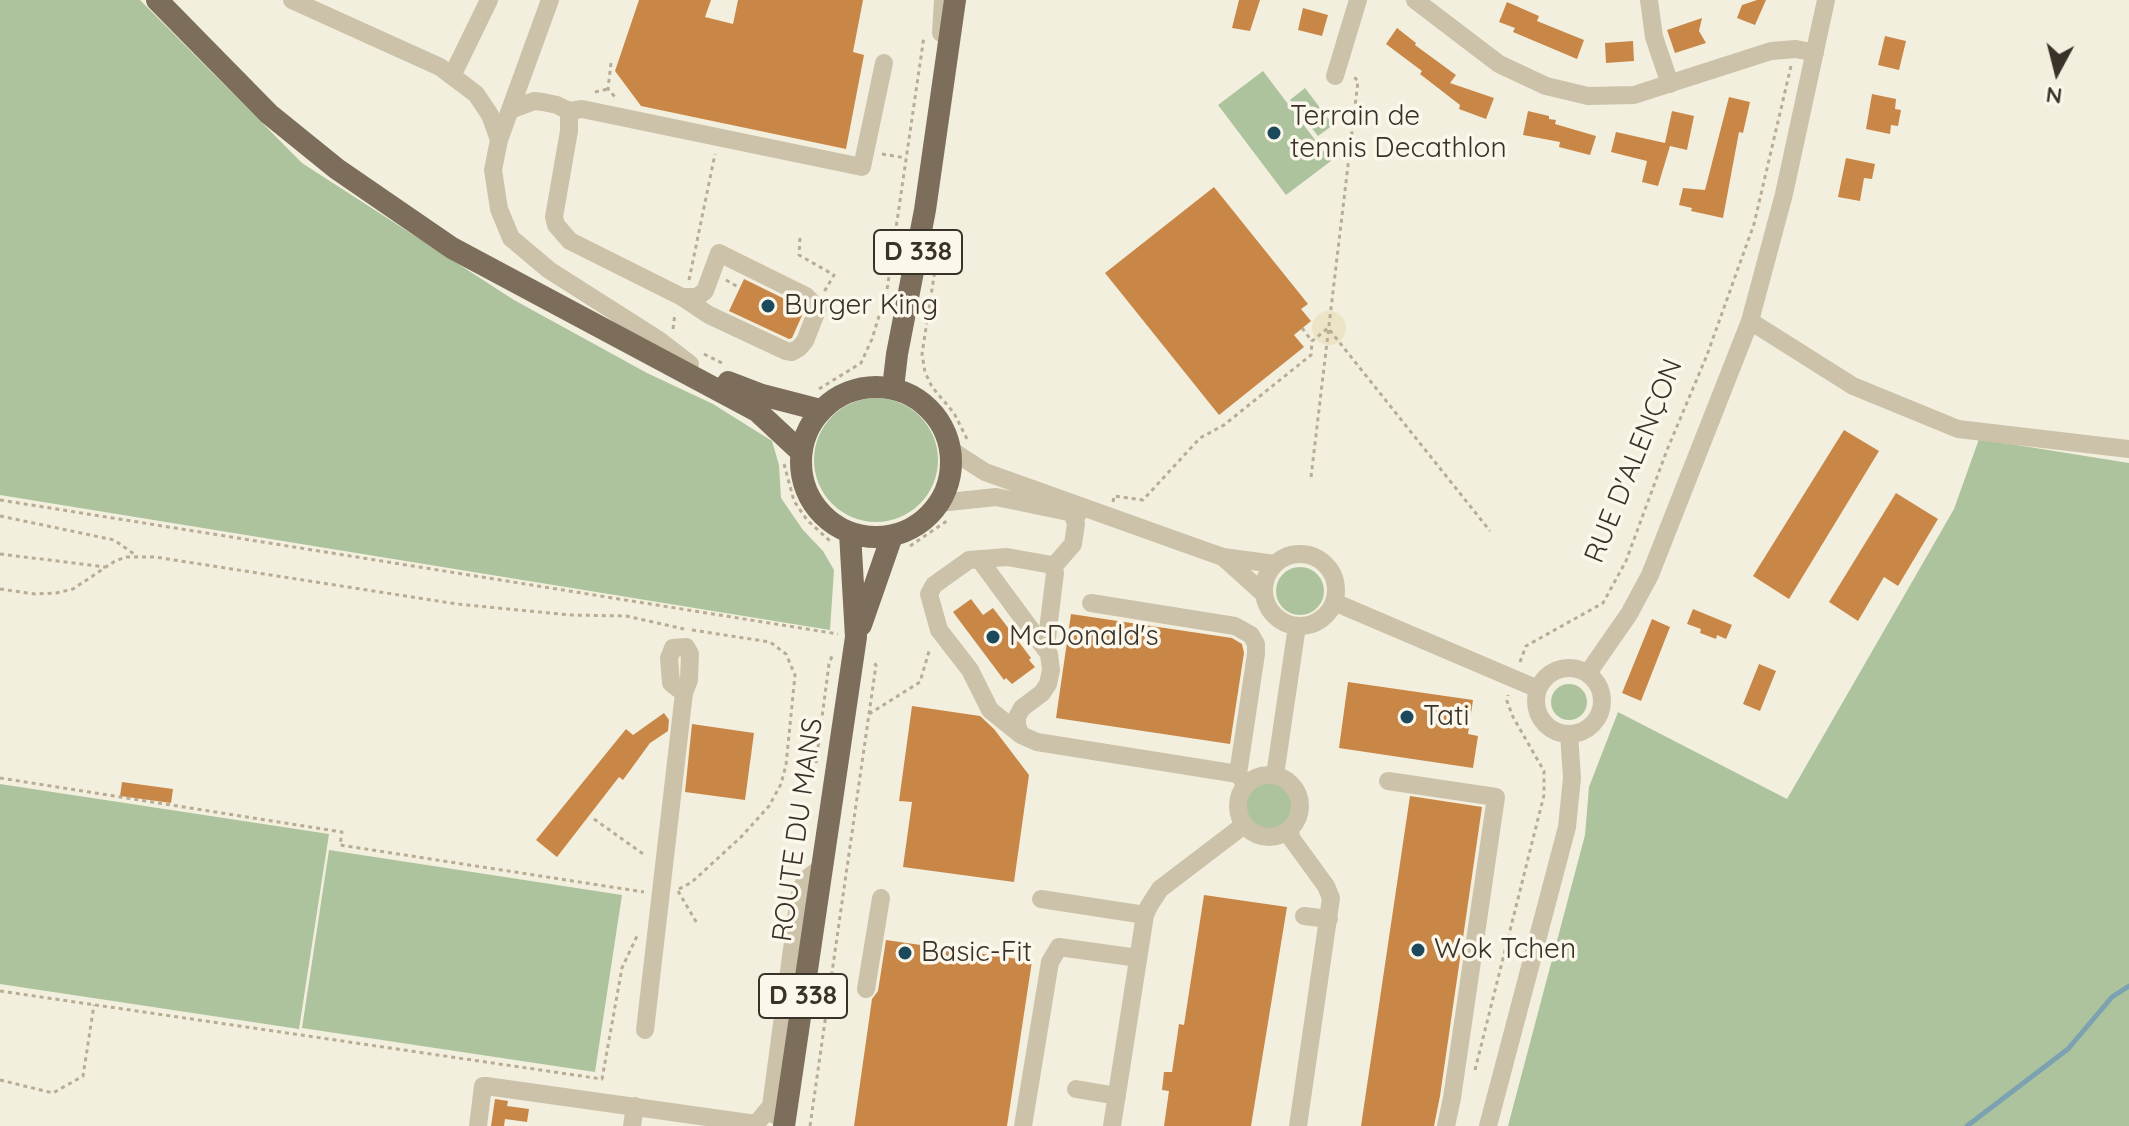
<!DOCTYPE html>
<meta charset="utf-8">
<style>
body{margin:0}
#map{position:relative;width:2129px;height:1126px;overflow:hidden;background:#f3efde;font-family:Quicksand,sans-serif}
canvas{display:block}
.north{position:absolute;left:2017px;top:32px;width:80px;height:80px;-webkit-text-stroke:6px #fbf7eb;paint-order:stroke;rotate:187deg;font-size:22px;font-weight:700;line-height:32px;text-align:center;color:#393229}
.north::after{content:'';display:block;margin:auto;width:28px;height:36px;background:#393229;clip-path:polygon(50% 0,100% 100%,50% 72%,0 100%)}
</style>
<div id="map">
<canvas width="2129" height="1126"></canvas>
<div class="north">N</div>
</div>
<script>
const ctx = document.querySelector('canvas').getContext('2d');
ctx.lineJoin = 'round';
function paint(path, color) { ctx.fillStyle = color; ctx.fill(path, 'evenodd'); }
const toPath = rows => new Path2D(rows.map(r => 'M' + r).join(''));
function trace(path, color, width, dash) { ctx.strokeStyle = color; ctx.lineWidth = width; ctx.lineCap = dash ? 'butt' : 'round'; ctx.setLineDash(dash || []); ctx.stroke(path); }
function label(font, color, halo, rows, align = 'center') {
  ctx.font = font + ' Quicksand,sans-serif'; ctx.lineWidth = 7; ctx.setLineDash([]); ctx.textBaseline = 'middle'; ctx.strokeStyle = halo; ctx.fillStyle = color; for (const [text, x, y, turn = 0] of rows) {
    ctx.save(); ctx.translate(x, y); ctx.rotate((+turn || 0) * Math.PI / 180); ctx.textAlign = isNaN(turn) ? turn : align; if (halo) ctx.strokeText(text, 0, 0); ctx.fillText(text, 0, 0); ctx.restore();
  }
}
paint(toPath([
 [0,0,140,0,302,163,514,300,647,373,713,404,772,441,779,465,781,498,803,530,823,551,834,570,830,630,0,495],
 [1263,71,1331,161,1286,195,1218,105],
 [1305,88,1333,125,1318,136,1290,100],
 '814 460a62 62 0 1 1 124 0a62 62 0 1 1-124 0Z',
 [1979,439,2129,463,2129,1126,1508,1126,1585,835,1589,787,1618,712,1787,799,1954,509],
 '1276 591a24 24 0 1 1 48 0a24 24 0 1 1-48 0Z',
 '1551 702a18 18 0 1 1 36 0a18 18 0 1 1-36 0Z',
 '1246 806a23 23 0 1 1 46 0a23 23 0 1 1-46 0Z',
 [0,784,329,834,299,1029,0,984],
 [329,850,622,895,595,1072,302,1028]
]), '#adc39d');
paint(toPath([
 '1312 328a17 17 0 1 1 34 0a17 17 0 1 1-34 0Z'
]), '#ece4c5');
trace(toPath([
 [1967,1126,2068,1049,2112,997,2129,986]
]), '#7ca2b2', 5);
paint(toPath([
 [639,0,711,0,705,17,733,24,738,0,863,0,853,52,864,55,846,149,641,106,615,71],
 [1239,0,1260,0,1250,31,1232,28],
 [1757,0,1766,0,1755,25,1737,18,1742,5],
 [1507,2,1539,16,1537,21,1584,40,1577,59,1513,32,1515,28,1499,22],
 [1303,8,1328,15,1322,36,1298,30],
 [1702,18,1699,31,1706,43,1675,53,1667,30],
 [1397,28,1416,43,1415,45,1456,75,1450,83,1494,98,1486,119,1459,109,1460,105,1420,74,1422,71,1386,44],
 [1885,36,1906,41,1899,70,1878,65],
 [1633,41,1634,61,1606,63,1605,43],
 [1872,94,1896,99,1895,109,1901,110,1898,126,1891,125,1890,134,1866,129],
 [1729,97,1750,102,1743,133,1739,132,1723,218,1691,211,1692,208,1679,205,1683,188,1705,190],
 [1528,111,1549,116,1549,119,1556,120,1555,124,1596,136,1590,155,1559,147,1560,142,1523,135],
 [1672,111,1694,116,1687,150,1670,146,1658,186,1642,182,1647,161,1611,152,1616,132,1665,143],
 [1846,158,1875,164,1872,179,1864,178,1860,201,1838,197],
 [1214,187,1308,304,1301,309,1311,321,1294,335,1304,347,1219,415,1105,273],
 [744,279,799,306,804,311,792,338,789,339,729,311],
 [1844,430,1879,451,1789,599,1753,576],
 [1896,493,1938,519,1898,586,1884,577,1858,621,1829,602],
 [971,599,983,615,993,608,1031,658,1029,660,1035,667,1012,684,1006,678,1004,680,953,612],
 [1693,609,1732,625,1726,639,1717,635,1716,639,1700,633,1701,629,1687,624],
 [1071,614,1232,638,1242,644,1244,653,1230,744,1056,718],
 [1652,619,1670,627,1641,701,1622,693],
 [1759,664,1776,671,1760,711,1743,704],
 [1348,682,1473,700,1468,734,1478,736,1473,768,1339,748],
 [912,706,980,716,994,729,1029,775,1014,882,903,867,912,802,899,801],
 [664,713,669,720,668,731,650,743,623,780,619,777,557,857,536,840,626,729,633,735],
 [692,724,754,733,745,800,685,792],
 [122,782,173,789,171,803,120,796],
 [1410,796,1482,807,1440,1096,1434,1126,1361,1126],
 [1204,895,1287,907,1251,1126,1164,1126,1169,1091,1162,1090,1164,1072,1172,1072,1179,1024,1184,1025],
 [886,940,1032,961,1007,1126,854,1126,872,999,878,991],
 [495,1099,508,1101,507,1106,529,1109,527,1122,505,1119,504,1126,491,1126]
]), '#c98747');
trace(toPath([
 [611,63,608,89,615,97],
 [595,92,608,89],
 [882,154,906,158],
 [800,238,799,255,834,275,824,292],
 [937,257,922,354,925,372,932,387,954,413,967,439],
 [689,280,715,154],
 [726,280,740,288],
 [1302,328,1312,341],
 [673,329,675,313],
 [704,354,722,363],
 [819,389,861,363,872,339,887,290,924,36],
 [784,464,794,501,807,520,830,541],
 [1311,477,1358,81,1354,77],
 [0,500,838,634],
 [1113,502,1114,496,1143,500,1200,438,1224,425,1311,355,1312,341,1328,328,1490,531],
 [0,516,114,540,137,556],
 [910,546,947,521],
 [0,554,106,567],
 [0,589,35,594,56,593,73,589,115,561,126,557,155,557,457,604,570,615,626,616,684,629],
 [1520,662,1526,646,1603,603,1626,561,1667,450,1707,355,1754,224,1791,66],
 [869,714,920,682,930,648],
 [816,763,829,664,832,656],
 [0,778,342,832,340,845,644,892],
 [594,819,646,856],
 [679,889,692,882,742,836,769,806,781,784,786,765,795,675,786,654,770,642,692,630],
 [678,891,698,925],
 [0,991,602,1079,622,968,637,936],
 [1475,1070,1544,795,1544,771,1513,717,1507,701,1508,695],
 [0,1080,53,1093,83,1076,94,1005],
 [810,1126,876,665,872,661]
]), '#b8ad94', 3, [4, 4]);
trace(toPath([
 [292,0,440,67,476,94,490,115,499,140],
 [550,0,499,140,493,170,499,209,511,238,549,270,659,340,690,364],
 [1415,0,1499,64,1546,86,1588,96,1634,95,1771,51,1796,49,1815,53],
 [1649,0,1654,37,1670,84],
 [941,33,943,0],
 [452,76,489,0],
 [1335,76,1358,0],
 [510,110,534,101,543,102,557,105,569,111,582,109,862,167,884,63],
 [569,111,569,131,554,217,556,225,570,241,682,297,709,315,786,351,792,352,799,348,805,341,818,308,806,296,719,253,705,291,697,297,682,297],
 [1750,321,1853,386,1958,429,2129,449],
 [951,450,985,472,1203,550,1223,557,1275,564],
 [939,503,996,497,1078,514],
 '1264 590a36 36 0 1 1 72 0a36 36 0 1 1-72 0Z',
 [1223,557,1264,594],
 [979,559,1049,654,1051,670,1048,684,1042,693,1022,708,1017,717,1017,726,1021,735,990,710,970,670,939,630,929,594,934,585,969,560,1007,557,1052,565,1055,573,1046,646],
 [1054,566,1073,544,1076,524,1072,513],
 [1334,602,1538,689],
 [1091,603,1235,626,1251,635,1256,644,1256,654,1238,774],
 '1536 701a33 33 0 1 1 66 0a33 33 0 1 1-66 0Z',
 [1588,673,1629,614,1650,575,1750,321,1784,194,1826,0],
 [1021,735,1037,742,1238,774,1246,785],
 [1275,775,1297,626],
 '1238 806a31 31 0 1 1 62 0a31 31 0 1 1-62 0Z',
 [1388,781,1496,797,1452,1098,1446,1126],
 [1290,829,1291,838,1326,886,1331,898,1298,1126],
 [1041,899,1145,915],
 [1304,916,1329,919],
 [866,989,881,898],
 [645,1030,684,693,689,680,690,654,686,647,673,648,669,658,671,683,684,693],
 [1076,1089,1117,1096],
 [775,1115,771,1106,799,897,805,880,823,866],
 [478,1126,483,1086,486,1086,756,1124,771,1106],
 [632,1126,635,1106],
 [1023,1126,1050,962,1059,947,1138,958],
 [1112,1126,1145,915,1149,906,1160,889,1244,825],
 [1488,1126,1567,827,1572,778,1569,734]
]), '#ccc2a9', 18);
trace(toPath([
 [157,0,269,114,337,169,452,248,757,411,800,451],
 [728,382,762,395,820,410],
 '801 462a75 75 0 1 1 150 0a75 75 0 1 1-150 0Z',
 [893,388,897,354,925,210,955,0],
 [861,625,892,536],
 [784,1126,856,637,850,533]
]), '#7c6e5a', 22);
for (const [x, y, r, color] of [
 [1274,133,8,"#1d495d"],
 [768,306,8,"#1d495d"],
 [993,637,8,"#1d495d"],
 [1407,717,8,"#1d495d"],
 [1418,950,8,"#1d495d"],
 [905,953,8,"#1d495d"]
]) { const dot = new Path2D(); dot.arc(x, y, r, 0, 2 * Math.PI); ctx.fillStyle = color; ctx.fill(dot); trace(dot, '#fbf7eb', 3); }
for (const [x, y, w] of [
 [918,252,88],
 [803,996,88]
]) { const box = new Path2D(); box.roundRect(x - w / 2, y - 22, w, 44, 6); ctx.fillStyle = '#fbf7eb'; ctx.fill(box); trace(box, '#393229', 2); }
label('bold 26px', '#393229', null, [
 ["D 338",918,252],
 ["D 338",803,996]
]);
label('28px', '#393229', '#fbf7eb', [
 ["Terrain de",1290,117],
 ["tennis Decathlon",1290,149],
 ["Burger King",784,306],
 ["McDonald's",1009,637],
 ["Tati",1423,717],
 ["Wok Tchen",1434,950],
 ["Basic-Fit",921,953]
], 'left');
label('28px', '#393229', '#fbf7eb', [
 ["RUE D'ALENÇON",1634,461,-68],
 ["ROUTE DU MANS",798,830,-82]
]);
</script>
